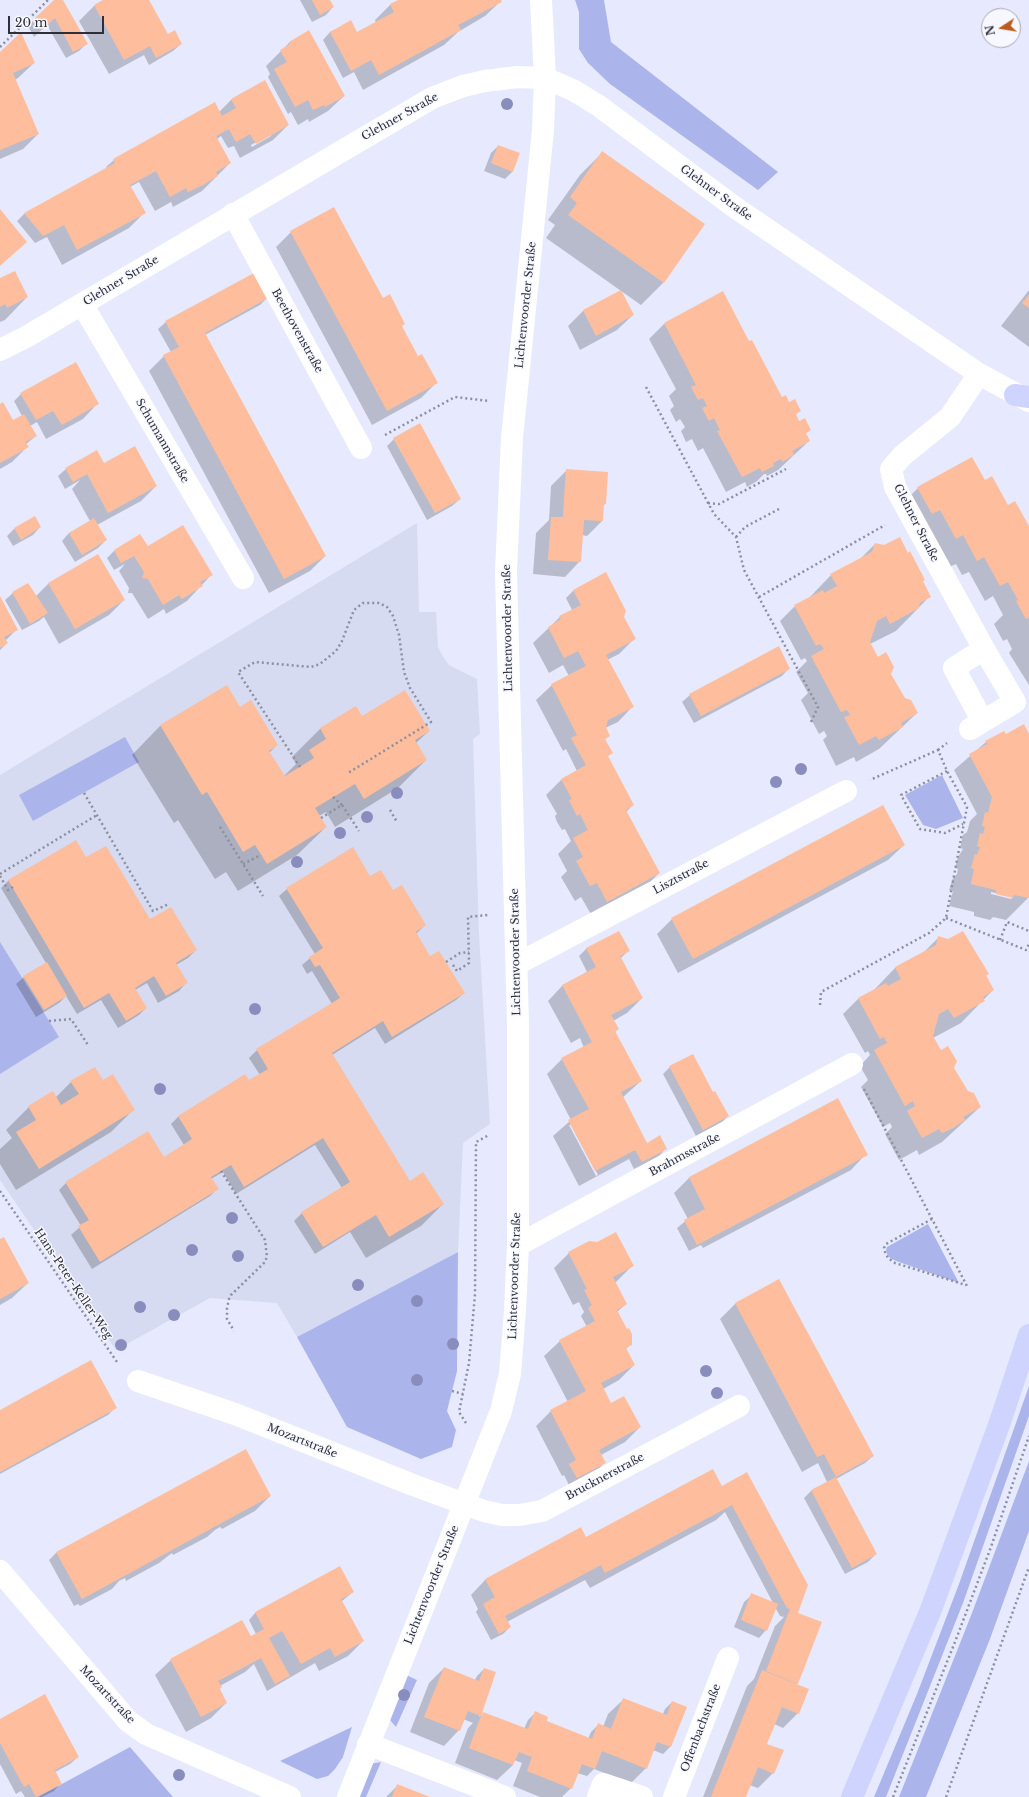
<!DOCTYPE html>
<meta charset="utf-8">
<style>
body{margin:0}
#map{position:relative;width:1029px;height:1797px;overflow:hidden;background:#e7eafe;font-family:"Libre Baskerville",serif}
canvas{display:block}
.north{position:absolute;left:981px;top:8px;width:40px;height:40px;box-sizing:border-box;background:#f7f8ff;border:1px solid #a6a8b1;border-radius:50%;rotate:258deg;font-size:11px;font-weight:700;line-height:16px;text-align:center;color:#2d2f3b}
.north::after{content:'';display:block;margin:auto;width:14px;height:18px;background:#bd5b1d;clip-path:polygon(50% 0,100% 100%,50% 72%,0 100%)}
.scale{position:absolute;left:8px;top:16px;width:96px;height:18px;box-sizing:border-box;border:2px solid #2d2f3b;border-top:0;padding-left:5px;font-size:12px;line-height:14px;white-space:nowrap;color:#2d2f3b;-webkit-text-stroke:3px #f7f8ff;paint-order:stroke}
</style>
<div id="map">
<canvas width="1029" height="1797"></canvas>
<div class="north">N</div>
<div class="scale">20 m</div>
</div>
<script>
const ctx = document.querySelector('canvas').getContext('2d');
ctx.lineJoin = 'round';
function paint(path, color) { ctx.fillStyle = color; ctx.fill(path, 'evenodd'); }
const toPath = rows => new Path2D(rows.map(r => 'M' + r).join(''));
function trace(path, color, width, dash) { ctx.strokeStyle = color; ctx.lineWidth = width; ctx.lineCap = dash ? 'butt' : 'round'; ctx.setLineDash(dash || []); ctx.stroke(path); }
function label(font, color, halo, rows, align = 'center') {
  ctx.font = font + ' "Libre Baskerville",serif'; ctx.lineWidth = 3; ctx.setLineDash([]); ctx.textBaseline = 'middle'; ctx.strokeStyle = halo; ctx.fillStyle = color; for (const [text, x, y, turn = 0] of rows) {
    ctx.save(); ctx.translate(x, y); ctx.rotate((+turn || 0) * Math.PI / 180); ctx.textAlign = isNaN(turn) ? turn : align; if (halo) ctx.strokeText(text, 0, 0); ctx.fillText(text, 0, 0); ctx.restore();
  }
}
paint(toPath([
 [417,523,419,612,436,612,438,647,442,655,449,665,477,679,480,734,473,739,479,934,490,1124,463,1143,458,1252,297,1337,277,1303,210,1298,116,1350,0,1180,0,775]
]), '#d6dbf1');
paint(toPath([
 [575,0,604,0,611,42,778,172,758,190,610,84,588,63,579,49,579,12],
 [125,737,139,762,33,821,19,795],
 [942,775,963,818,936,829,923,825,905,795],
 [0,942,59,1037,0,1074],
 [928,1224,959,1283,896,1261,890,1258,887,1254,886,1250,887,1247],
 [458,1252,457,1371,447,1411,456,1430,452,1447,421,1459,347,1427,297,1337],
 [1029,1386,1029,1416,963,1603,886,1797,874,1797,917,1694,959,1584],
 [1029,1461,1029,1531,990,1639,926,1797,899,1797,972,1613],
 [404,1674,417,1680,396,1727,390,1720],
 [352,1727,343,1757,335,1769,328,1776,317,1779,280,1761],
 [130,1747,173,1797,38,1797],
 [381,1762,366,1797,351,1797,370,1764]
]), '#acb5eb');
paint(toPath([
 [55,0,62,0,86,44,79,51,66,58,47,25,34,37,28,26],
 [105,0,148,0,167,36,181,44,173,51,149,65,144,55,109,74,79,21,94,6],
 [300,0,329,0,333,7,326,15,312,22],
 [400,0,500,0,501,1,485,16,458,32,444,45,363,90,354,72,343,78,323,40,330,32,350,22,352,35,376,23,375,20,390,5],
 [290,42,344,96,328,111,309,122,308,119,298,125,291,112,288,114,268,77,270,74,266,66],
 [0,54,34,63,18,78,15,80,38,134,23,149,0,159],
 [232,99,288,125,273,140,240,158,234,146,228,148,221,136,217,139,230,163,202,191,173,207,171,202,155,211,139,182,130,187,144,213,129,228,62,265,47,237,35,243,17,221,24,214,107,169,106,167,114,160,219,112],
 [271,134,271,136,252,147,251,145],
 [498,146,513,171,505,179,484,171,491,153],
 [602,153,704,225,663,283,641,305,546,238,555,225,548,220,580,175],
 [291,232,383,299,401,326,418,357,436,383,421,398,372,425,276,247],
 [0,280,27,297,5,320,0,322],
 [1029,290,1029,347,1001,326],
 [620,291,633,315,617,330,580,350,568,326,583,311],
 [267,298,260,305,205,335,325,556,310,571,269,593,149,371,164,356,171,352,158,329,166,322],
 [664,324,748,341,781,397,800,411,795,415,799,422,810,430,805,434,809,441,778,470,767,476,766,474,764,474,757,481,747,487,745,482,726,492,703,448,698,451,692,439,686,442,681,431,685,427,680,419,676,422,670,410,674,406,669,396,676,389,649,339],
 [21,394,98,403,83,419,46,439,37,422,30,426,36,436,26,444,27,447,12,462,0,469,0,405,13,421,22,416,14,401],
 [394,439,460,499,452,506,427,520,387,446],
 [103,463,156,486,141,501,97,525,106,540,98,548,75,562,62,541,69,533,90,521,72,489,80,480,65,489,58,476,66,469],
 [567,470,605,504,603,506,602,521,587,536,582,535,580,561,565,577,533,574,536,533,549,520,551,486],
 [985,482,1029,528,1029,685,1009,653,1012,649,1007,639,1003,641,994,624,1003,615,993,596,985,601,969,572,962,575,956,564,947,568,896,510,918,488],
 [34,517,40,527,33,535,13,546,7,536,14,529],
 [140,535,147,546,212,574,187,601,166,614,164,609,148,619,132,593,128,593,129,588,119,571,125,564,114,570,107,558,114,551],
 [875,544,922,581,930,596,896,631,870,644,877,658,890,674,904,699,917,713,879,749,856,762,854,757,836,766,823,740,827,736,824,731,819,734,801,700,808,693,796,672,807,661,805,658,801,660,780,621,795,606,809,598,831,575,860,559],
 [98,555,124,600,109,615,59,644,44,617,39,621,22,630,5,600,13,593,36,596,48,584],
 [605,574,623,617,634,639,619,654,607,660,633,706,618,722,605,728,609,736,604,740,611,753,607,757,633,805,626,812,659,873,644,888,592,916,581,897,575,901,561,877,567,871,558,854,571,841,565,829,562,830,557,822,555,816,557,814,546,795,561,780,577,771,566,749,563,751,536,700,552,685,569,676,563,665,549,673,533,643,560,617,572,610,566,598,573,591],
 [0,598,17,629,5,641,7,643,0,650],
 [789,668,782,676,694,723,682,702,690,695],
 [226,686,240,708,277,745,269,753,283,777,296,764,292,757,320,729,355,707,361,718,429,731,416,743,426,760,398,788,335,827,326,812,319,816,326,827,297,855,238,891,226,872,215,879,178,820,174,823,132,755,160,726],
 [1005,736,1029,736,1029,894,1028,898,1006,920,993,917,990,920,974,916,974,912,949,906,953,891,949,890,953,878,957,874,958,869,955,868,958,857,963,849,960,848,963,835,967,832,970,821,977,814,954,770,986,742],
 [991,892,1013,897,1011,899,991,894],
 [904,845,888,860,678,973,657,934,672,919],
 [86,859,150,921,196,950,188,958,176,965,186,983,179,991,158,1003,147,983,135,990,146,1008,139,1015,118,1028,101,1000,77,1014,66,996,59,1003,36,1017,16,984,24,977,46,963,1,888,9,880],
 [370,878,393,892,425,925,416,934,430,957,464,993,456,1000,385,1044,375,1028,332,1055,409,1182,443,1204,421,1226,366,1258,350,1232,315,1254,294,1221,302,1213,342,1188,315,1145,236,1194,223,1172,211,1179,217,1189,210,1196,92,1269,71,1235,81,1226,59,1190,66,1183,163,1158,184,1145,171,1124,179,1116,260,1075,249,1058,257,1050,332,1004,312,971,307,974,302,965,315,954,279,896,287,889],
 [619,932,629,950,621,958,642,998,627,1013,613,1021,618,1029,615,1032,641,1081,622,1098,647,1144,666,1148,659,1156,634,1169,629,1159,579,1186,553,1136,571,1120,547,1074,562,1059,584,1048,580,1038,571,1043,548,1001,563,985,587,972,579,956,586,949],
 [569,1125,571,1125,598,1175,596,1176],
 [939,937,988,974,985,976,993,990,961,1023,933,1038,967,1092,980,1107,942,1142,919,1155,917,1150,899,1160,885,1134,892,1127,890,1123,883,1127,861,1087,868,1080,860,1066,870,1055,868,1051,865,1053,843,1014,858,999,873,991,895,968,923,953],
 [670,1067,712,1094,728,1116,720,1124,696,1136,663,1074],
 [103,1081,133,1110,111,1132,16,1190,0,1164,0,1149,12,1138,6,1130,29,1107,53,1093,56,1097,71,1082],
 [837,1099,866,1154,851,1170,703,1248,701,1245,689,1251,677,1228,688,1219,674,1193,689,1178],
 [0,1241,28,1283,12,1298,0,1305],
 [569,1253,632,1266,615,1283,626,1304,617,1312,631,1344,626,1349,634,1365,619,1380,603,1389,611,1404,640,1427,625,1442,601,1455,605,1462,598,1470,569,1485,564,1475,562,1476,536,1426,551,1411,568,1402,544,1356,560,1341,587,1327,581,1316,584,1312,579,1302,573,1305,554,1268],
 [779,1281,873,1456,865,1463,836,1479,876,1554,868,1562,845,1574,804,1498,811,1491,827,1482,818,1463,802,1472,720,1319,735,1304],
 [115,1408,108,1415,0,1474,0,1411],
 [712,1470,797,1613,821,1623,796,1685,798,1713,783,1728,774,1724,766,1744,773,1773,758,1788,749,1785,745,1797,703,1797,747,1686,754,1679,775,1626,784,1617,780,1616,775,1607,766,1630,759,1638,734,1627,744,1602,752,1595,773,1603,725,1512,716,1520,590,1588,585,1580,507,1622,510,1627,503,1634,491,1640,476,1612,478,1609,471,1595,486,1579,585,1538],
 [270,1496,255,1511,222,1529,220,1527,215,1530,207,1537,173,1555,172,1553,159,1563,126,1581,125,1578,119,1581,112,1589,80,1606,78,1604,74,1606,49,1560,56,1553,103,1528],
 [353,1592,342,1601,363,1641,348,1656,319,1671,315,1663,267,1691,254,1664,245,1672,220,1686,219,1689,226,1703,211,1718,186,1732,155,1675,171,1660,250,1638,256,1634,249,1620,256,1612],
 [444,1668,475,1680,477,1676,484,1669,495,1673,479,1717,484,1713,524,1729,528,1720,535,1713,545,1722,588,1739,591,1732,598,1725,603,1727,608,1714,624,1699,663,1714,665,1709,672,1702,670,1747,663,1754,653,1750,646,1768,631,1783,594,1769,587,1776,577,1773,571,1788,562,1797,540,1797,513,1786,522,1763,514,1760,513,1765,497,1780,455,1763,468,1728,473,1723,463,1719,459,1730,444,1746,410,1732,429,1683],
 [0,1720,78,1757,70,1764,55,1772,61,1783,54,1791,42,1797,25,1797,21,1791,16,1794,0,1764],
 [398,1785,428,1797,386,1797]
]), '#0003');
paint(toPath([
 [54,0,63,0,88,44,73,52,55,18,42,30,35,18],
 [103,0,149,0,168,34,175,30,182,44,156,58,150,46,124,60,94,5],
 [312,0,330,0,334,7,320,15],
 [398,0,501,0,502,2,458,25,461,30,379,75,371,60,351,71,330,32,351,20,357,32,394,12,390,4],
 [309,30,345,96,325,107,324,105,313,110,308,100,295,107,274,69,287,62,280,50,290,44,289,42],
 [21,32,35,63,13,73,39,134,0,150,0,52],
 [265,80,289,125,256,144,250,134,236,142,229,129,216,136,231,163,216,172,218,176,203,185,188,192,186,188,170,197,156,171,130,185,146,213,77,250,64,225,43,236,24,213,115,163,113,159,215,102,222,116,236,108,231,99],
 [498,145,520,153,513,172,491,163],
 [602,151,705,224,664,283,568,215,577,203,570,197],
 [334,207,383,298,390,294,405,324,402,326,418,356,422,354,438,383,387,411,290,231],
 [0,209,27,242,0,266],
 [15,271,28,297,7,308,5,304,0,307,0,278],
 [254,273,268,298,205,333,326,556,284,579,163,355,179,347,165,321],
 [621,290,634,315,596,336,583,310],
 [723,291,749,341,752,340,782,397,786,395,789,402,795,399,801,411,796,414,799,421,805,418,811,430,806,433,810,441,792,451,794,455,782,462,781,459,773,463,774,466,762,472,760,468,742,477,717,431,720,430,714,418,709,421,702,408,707,406,703,398,698,400,691,387,696,385,664,323],
 [1029,295,1029,308,1022,303],
 [76,362,99,404,62,425,53,411,36,420,20,393],
 [3,402,13,420,24,414,37,436,25,442,29,447,0,463,0,404],
 [420,423,461,499,435,513,393,438],
 [135,446,157,486,108,513,87,474,73,482,65,468,97,450,104,463],
 [972,457,985,480,992,476,1008,505,1015,501,1029,526,1029,618,1026,619,1016,601,1018,600,1008,582,1000,586,984,557,977,561,963,535,956,539,940,510,932,514,917,487],
 [566,469,608,472,606,504,604,504,603,521,584,520,581,562,548,560,551,517,563,517],
 [35,516,41,527,21,540,14,528],
 [94,518,107,540,82,555,69,533],
 [183,525,213,575,200,582,203,586,182,599,179,595,163,605,148,579,142,578,144,572,134,556,121,563,114,550,140,534,148,546],
 [900,537,908,553,910,551,925,580,923,581,931,597,920,603,919,608,890,624,886,616,877,621,870,642,878,657,886,652,894,667,891,674,905,698,911,700,918,713,901,723,903,727,879,740,876,736,859,745,844,717,850,715,847,710,841,712,811,656,824,649,820,644,816,646,794,605,823,590,824,593,837,586,830,574,872,552,875,543,884,545],
 [98,554,125,600,75,629,48,583],
 [606,572,626,611,624,617,636,639,606,655,634,707,608,720,606,727,610,736,605,739,613,753,608,756,634,805,626,810,660,873,607,902,597,883,590,886,576,861,583,857,573,838,588,830,580,814,577,816,569,800,572,799,561,779,586,765,571,738,577,735,551,684,586,666,578,651,564,658,548,627,561,619,559,616,581,605,573,590],
 [28,583,48,613,30,624,12,592],
 [0,596,18,630,4,637,8,643,0,648],
 [779,646,790,669,701,716,689,694],
 [227,685,240,707,251,700,278,745,269,751,285,776,314,758,309,750,326,739,320,728,356,706,362,716,405,690,430,731,415,740,427,760,364,799,355,784,315,808,327,827,267,864,255,845,243,852,207,792,202,795,160,725],
 [1024,724,1029,734,1029,898,1014,895,1013,898,996,894,996,890,971,884,974,869,971,868,975,854,977,855,980,847,977,846,980,833,983,834,985,827,982,826,985,812,988,813,992,797,969,754,987,744,985,741,1004,731,1006,734],
 [883,805,905,845,693,959,671,918],
 [76,840,86,857,106,846,150,919,171,907,197,950,176,963,188,983,166,996,154,976,135,988,147,1008,126,1021,109,993,84,1008,8,880],
 [353,847,370,876,381,870,393,890,402,885,426,925,416,932,430,956,439,951,465,993,392,1037,383,1021,332,1053,410,1181,423,1172,444,1204,389,1237,376,1215,323,1247,301,1212,350,1182,323,1138,244,1187,231,1165,211,1177,219,1189,100,1262,78,1226,89,1220,65,1182,148,1131,164,1157,192,1139,178,1116,245,1074,249,1080,268,1069,256,1049,340,998,320,965,315,967,309,957,323,948,286,888],
 [619,931,630,951,620,956,643,998,611,1015,619,1029,615,1031,642,1081,621,1092,647,1143,660,1135,667,1149,642,1162,635,1150,595,1171,568,1120,589,1109,561,1058,592,1042,562,985,596,967,586,948],
 [963,931,989,974,986,975,994,990,983,997,985,1001,954,1018,948,1009,939,1014,933,1036,941,1050,948,1046,957,1061,954,1068,968,1091,974,1093,981,1107,963,1117,965,1120,953,1128,942,1133,939,1129,922,1138,907,1111,915,1106,913,1101,905,1106,874,1050,887,1043,884,1037,880,1039,858,998,886,983,888,986,901,979,895,967,936,945,938,936,948,939],
 [47,962,67,996,44,1010,23,976],
 [693,1054,713,1092,715,1091,729,1116,703,1130,669,1066],
 [95,1067,103,1080,113,1074,135,1110,39,1169,16,1132,36,1120,28,1106,53,1091,61,1105,79,1094,70,1081],
 [838,1098,868,1155,697,1245,684,1220,705,1209,689,1177],
 [616,1232,634,1266,613,1277,627,1304,617,1310,627,1329,629,1328,632,1334,632,1345,626,1348,635,1365,601,1383,611,1403,624,1396,641,1427,599,1450,606,1463,577,1478,569,1464,576,1460,550,1410,586,1391,559,1340,595,1321,588,1308,592,1305,584,1290,587,1289,568,1252,589,1241,597,1242],
 [4,1237,29,1283,0,1299,0,1239],
 [779,1279,874,1456,836,1477,824,1454,817,1457,735,1303],
 [91,1360,117,1408,0,1472,0,1410],
 [246,1449,271,1496,82,1599,56,1552],
 [713,1469,722,1486,747,1472,808,1585,798,1613,822,1622,798,1684,766,1671,790,1609,787,1608,732,1505,605,1573,601,1565,505,1616,511,1627,499,1634,483,1604,495,1597,485,1579,581,1527,586,1537],
 [836,1477,877,1554,852,1568,811,1490],
 [340,1566,354,1592,341,1599,364,1641,335,1657,330,1648,301,1664,282,1631,269,1638,290,1676,275,1684,261,1658,218,1681,222,1687,220,1689,227,1703,201,1717,170,1659,242,1620,251,1636,264,1629,255,1612],
 [751,1593,778,1604,767,1631,741,1620],
 [444,1667,479,1681,484,1668,496,1672,481,1716,483,1712,528,1729,535,1711,548,1717,547,1721,592,1739,598,1723,611,1729,623,1698,667,1715,672,1701,687,1707,671,1747,657,1742,647,1769,602,1751,595,1769,582,1764,572,1789,527,1771,532,1757,519,1752,513,1765,469,1748,481,1716,468,1711,460,1731,424,1717],
 [762,1670,809,1689,799,1714,782,1707,767,1744,784,1750,774,1774,758,1767,746,1797,711,1797],
 [45,1694,79,1757,55,1770,62,1784,36,1797,29,1784,24,1787,0,1743,0,1719],
 [397,1784,430,1797,392,1797]
]), '#febe9d');
trace(toPath([
 [0,47,48,0],
 [646,387,714,514,736,537,744,570,818,707,811,722],
 [385,435,455,397,489,401],
 [708,503,719,504,786,469],
 [736,537,745,527,779,509],
 [759,597,885,525],
 [938,750,947,743],
 [300,767,238,672,255,662,311,667,320,664,336,651,342,641,354,610,363,603,379,603,387,607,393,616,399,635,404,672,410,688,431,722,348,773],
 [947,771,901,795,920,829,945,833,963,824],
 [84,793,153,911,169,904],
 [333,797,342,805],
 [390,810,397,822],
 [321,818,342,805,359,831],
 [220,827,263,896],
 [243,864,261,855],
 [0,874,97,815],
 [0,876,8,890,13,887],
 [946,918,1026,950,1029,944],
 [1000,940,1007,922,1029,931],
 [446,962,460,953,469,952],
 [453,965,457,971,469,963,468,917,488,915],
 [820,1005,821,992,929,933,946,918,967,807,947,771,938,750,870,780],
 [49,1021,71,1019,88,1045],
 [864,1089,967,1286],
 [221,1171,265,1240,267,1257,264,1263,231,1295,229,1299,227,1308,227,1319,234,1331],
 [0,1191,117,1362],
 [932,1219,886,1244,884,1248,885,1252,888,1258,895,1263,966,1285],
 [452,1391,463,1394],
 [466,1423,459,1412,469,1363,475,1294,476,1142,489,1135],
 [893,1797,955,1642,991,1547,1029,1436],
 [946,1797,1029,1567]
]), '#8c8f9f', 2.5, [2, 3]);
trace(toPath([
 [233,214,361,448],
 [82,304,243,578],
 [0,350,26,337,432,98,463,86,485,81,517,77,545,78,573,90,599,106,733,206,979,374,1029,401],
 [979,374,950,417,902,456,891,469,895,487,984,649],
 [970,729,1015,702,984,649,954,668,982,720],
 [517,964,846,791],
 [518,1245,852,1064],
 [138,1381,235,1414,413,1485,484,1511,502,1515,519,1515,542,1511,739,1406],
 [0,1571,128,1721,146,1734,290,1797],
 [368,1744,505,1797],
 [348,1797,501,1411,510,1374,515,1311,518,1245,518,1025,506,572,512,438,543,130,545,78,541,0],
 [598,1797,603,1784,642,1797],
 [674,1797,728,1658]
]), '#fff', 22);
trace(toPath([
 [1015,395,1029,397],
 [852,1797,930,1612,999,1425,1029,1335]
]), '#ced4fe', 22);
ctx.fillStyle = '#898dbd';
for (const [x, y] of [
 [507,104],
 [801,769],
 [776,782],
 [397,793],
 [367,817],
 [340,833],
 [297,862],
 [255,1009],
 [160,1089],
 [232,1218],
 [192,1250],
 [238,1256],
 [358,1285],
 [417,1301],
 [140,1307],
 [174,1315],
 [453,1344],
 [121,1345],
 [706,1371],
 [417,1380],
 [717,1393],
 [404,1695],
 [179,1775]
]) { ctx.beginPath(); ctx.arc(x, y, 6, 0, 2 * Math.PI); ctx.fill(); }
label('11px', '#2d2f3b', '#f7f8ff', [
 ["Glehner Straße",400,117,-29],
 ["Glehner Straße",716,193,36],
 ["Glehner Straße",121,281,-31],
 ["Lichtenvoorder Straße",526,305,-84],
 ["Beethovenstraße",297,331,61],
 ["Schumannstraße",162,441,60],
 ["Glehner Straße",916,523,63],
 ["Lichtenvoorder Straße",508,628,-91],
 ["Lisztstraße",681,877,-28],
 ["Lichtenvoorder Straße",516,952,-91],
 ["Brahmsstraße",685,1155,-28],
 ["Lichtenvoorder Straße",515,1276,-88],
 ["Hans-Peter-Keller-Weg",73,1284,56],
 ["Mozartstraße",302,1441,22],
 ["Brucknerstraße",605,1477,-28],
 ["Lichtenvoorder Straße",432,1585,-68],
 ["Mozartstraße",107,1695,47],
 ["Offenbachstraße",701,1728,-69]
]);
</script>
